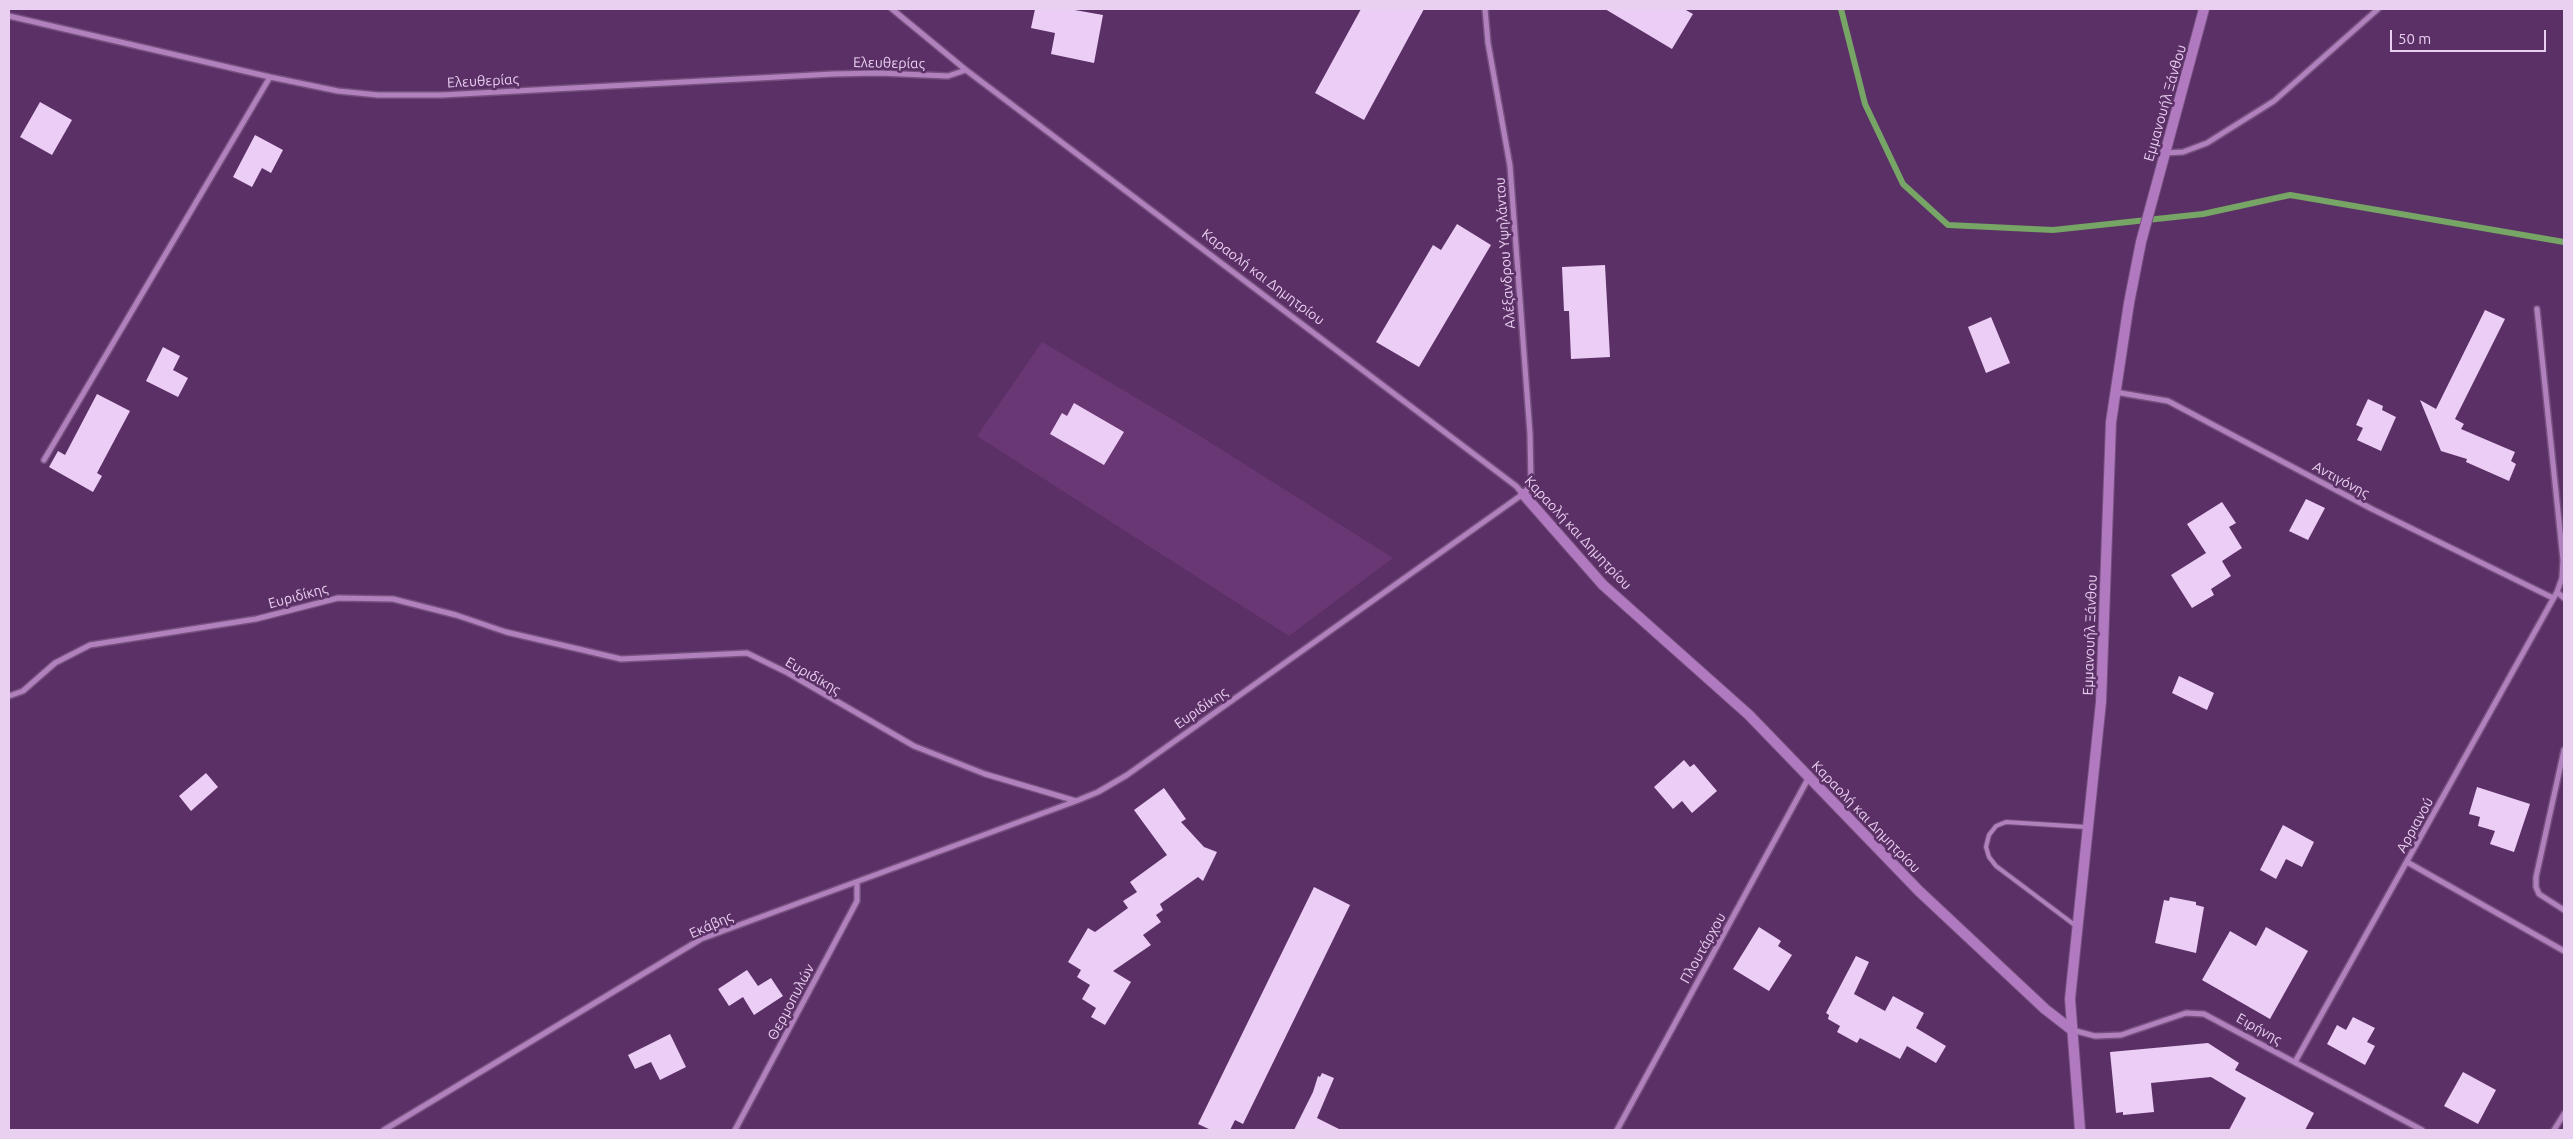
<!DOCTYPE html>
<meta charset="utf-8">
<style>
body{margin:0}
#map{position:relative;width:2573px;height:1139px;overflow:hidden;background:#5b3066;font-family:Ubuntu,sans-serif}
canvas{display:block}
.frame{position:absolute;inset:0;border:10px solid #e9d0f0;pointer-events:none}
.scale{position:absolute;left:2390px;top:30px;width:156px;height:22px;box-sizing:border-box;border:2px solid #e9d0f0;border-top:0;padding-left:6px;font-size:15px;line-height:18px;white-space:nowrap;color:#e9d0f0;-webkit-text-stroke:4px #5b3066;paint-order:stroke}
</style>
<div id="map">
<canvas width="2573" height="1139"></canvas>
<div class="frame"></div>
<div class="scale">50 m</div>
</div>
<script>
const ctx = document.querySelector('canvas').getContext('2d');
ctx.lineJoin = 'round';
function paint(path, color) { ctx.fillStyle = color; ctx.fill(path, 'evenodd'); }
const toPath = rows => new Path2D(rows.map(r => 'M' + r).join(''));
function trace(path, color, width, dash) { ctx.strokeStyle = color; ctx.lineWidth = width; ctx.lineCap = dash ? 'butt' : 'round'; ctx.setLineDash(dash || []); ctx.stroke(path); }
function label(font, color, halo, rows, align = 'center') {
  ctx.font = font + ' Ubuntu,sans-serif'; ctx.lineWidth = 5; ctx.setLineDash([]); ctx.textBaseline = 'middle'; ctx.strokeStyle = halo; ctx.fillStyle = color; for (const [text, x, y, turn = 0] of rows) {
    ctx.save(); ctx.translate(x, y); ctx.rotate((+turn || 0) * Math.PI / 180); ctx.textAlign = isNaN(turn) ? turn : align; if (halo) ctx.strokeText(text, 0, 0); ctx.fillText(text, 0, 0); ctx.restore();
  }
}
paint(toPath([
 [1042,342,1197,434,1393,558,1289,636,977,436]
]), '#683774');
trace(toPath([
 [1841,9,1865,104,1903,184,1948,225,2053,230,2203,214,2290,195,2564,242]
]), '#76a565', 6);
paint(toPath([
 [1035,9,1069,9,1103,15,1094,63,1051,54,1055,33,1031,28],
 [1361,9,1424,9,1364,120,1315,93],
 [1605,9,1684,9,1693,14,1672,49],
 [40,102,72,120,52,155,20,137],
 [255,135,283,150,271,173,262,168,252,187,233,177],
 [1457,224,1491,245,1419,367,1376,342,1433,245,1441,250],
 [1605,265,1610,357,1571,359,1569,311,1564,311,1562,267],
 [2485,310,2505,319,2455,419,2464,424,2461,429,2515,452,2511,461,2516,464,2509,481,2466,462,2467,459,2441,451,2420,400,2436,409],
 [1991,317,2010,363,1986,373,1968,327],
 [163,347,180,356,173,370,188,378,178,397,146,381],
 [97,394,130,411,97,473,102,476,93,492,49,467,58,451,65,455],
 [2368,399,2383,406,2382,410,2396,417,2381,451,2357,440,2363,428,2356,425],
 [1074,403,1124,432,1104,465,1050,434,1062,413,1067,416],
 [2306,499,2325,508,2308,540,2289,531],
 [2222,502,2236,523,2229,527,2242,548,2222,561,2231,576,2211,589,2214,595,2192,608,2171,575,2206,553,2187,524],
 [2179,676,2214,693,2207,710,2172,693],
 [1684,760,1690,767,1694,764,1717,791,1692,813,1682,801,1673,809,1654,787],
 [206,773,218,787,191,811,179,796],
 [2477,787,2530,804,2514,852,2490,844,2495,831,2478,826,2480,817,2469,814],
 [1164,788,1186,819,1181,822,1204,847,1217,852,1203,881,1198,877,1160,904,1163,910,1156,915,1161,922,1143,935,1151,945,1113,971,1131,982,1105,1025,1091,1017,1096,1008,1082,999,1090,985,1077,977,1081,970,1068,962,1088,928,1095,932,1128,908,1123,901,1137,892,1130,882,1167,855,1134,810],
 [2283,825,2314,842,2302,867,2286,859,2276,879,2260,870],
 [1314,887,1350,905,1243,1124,1235,1120,1230,1130,1211,1130,1198,1124],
 [2170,897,2196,902,2196,905,2204,907,2196,953,2155,943,2164,900,2169,901],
 [1759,927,1781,941,1778,946,1792,955,1769,991,1733,969],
 [2266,927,2308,951,2270,1019,2202,980,2230,931,2256,946],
 [1856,956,1869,962,1854,994,1885,1011,1893,996,1924,1013,1916,1028,1946,1046,1936,1063,1907,1046,1900,1059,1860,1038,1857,1043,1837,1032,1840,1026,1828,1019,1829,1015,1826,1013],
 [747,970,758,986,771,978,783,996,754,1015,743,997,729,1006,718,989],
 [2353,1017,2375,1028,2367,1042,2375,1046,2365,1065,2327,1044,2337,1025,2346,1030],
 [670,1034,686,1067,660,1080,651,1062,635,1069,628,1055],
 [2208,1043,2239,1063,2235,1070,2314,1113,2305,1130,2229,1130,2246,1098,2211,1077,2151,1083,2154,1112,2123,1115,2123,1112,2116,1113,2110,1052],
 [2463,1072,2496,1090,2478,1124,2444,1106],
 [1322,1073,1334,1078,1317,1118,1341,1130,1294,1130,1313,1092,1318,1076,1320,1077]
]), '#eccdf5');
const lane = toPath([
 [2076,926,1996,866,1989,857,1986,847,1989,835,1996,826,2006,822,2086,827]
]);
const street = toPath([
 [892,9,966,70,1516,486,1523,494],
 [9,16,270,77,338,91,378,95,442,95,833,74,879,73,948,76,966,70],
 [2165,153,2183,152,2207,143,2274,101,2378,9],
 [2537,309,2563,560,2562,578,2557,592],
 [2115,392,2168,401,2372,509,2553,598],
 [44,460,270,77],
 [9,696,23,691,55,663,90,645,256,619,338,598,393,599,456,615,506,632,621,659,747,653,788,673,914,746,985,774,1076,801,1098,792,1127,775,1523,494,1531,485,1530,434,1510,166,1488,43,1485,9],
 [2564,750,2536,877,2536,887,2539,894,2564,910],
 [2407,862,2564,951],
 [2072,1030,2095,1036,2121,1035,2186,1013,2204,1014,2422,1130],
 [2295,1062,2557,592,2564,598],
 [384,1130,701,939,1076,801],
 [735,1130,857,901,857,882],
 [1617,1130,1809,777],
 [2554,1130,2564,1114]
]);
const secondary = toPath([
 [1523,494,1603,585,1749,715,1919,891,2045,1009,2072,1030],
 [2080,1130,2070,999,2101,702,2111,422,2129,303,2141,242,2204,9]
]);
trace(lane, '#75507e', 6);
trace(street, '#75507e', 8);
trace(secondary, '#75507e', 12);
trace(lane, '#b081bd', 4);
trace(street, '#b081bd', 5);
trace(secondary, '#b17ac0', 10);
label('14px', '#e9d0f0', '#5b3066', [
 ["Ελευθερίας",889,63,1],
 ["Ελευθερίας",483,81,-3],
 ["Εμμανουήλ Ξάνθου",2165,103,-74],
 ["Αλέξανδρου Υψηλάντου",1505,253,-94],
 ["Καραολή και Δημητρίου",1263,277,37],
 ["Αντιγόνης",2341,480,28],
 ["Καραολή και Δημητρίου",1578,533,47],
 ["Ευριδίκης",298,596,-15],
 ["Εμμανουήλ Ξάνθου",2090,635,-88],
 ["Ευριδίκης",813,676,30],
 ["Ευριδίκης",1201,708,-35],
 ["Καραολή και Δημητρίου",1866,817,46],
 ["Αρριανού",2415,825,-61],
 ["Εκάβης",711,925,-24],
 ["Πλουτάρχου",1703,948,-61],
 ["Θερμοπυλών",791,1002,-62],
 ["Ειρήνης",2259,1029,29]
]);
</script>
